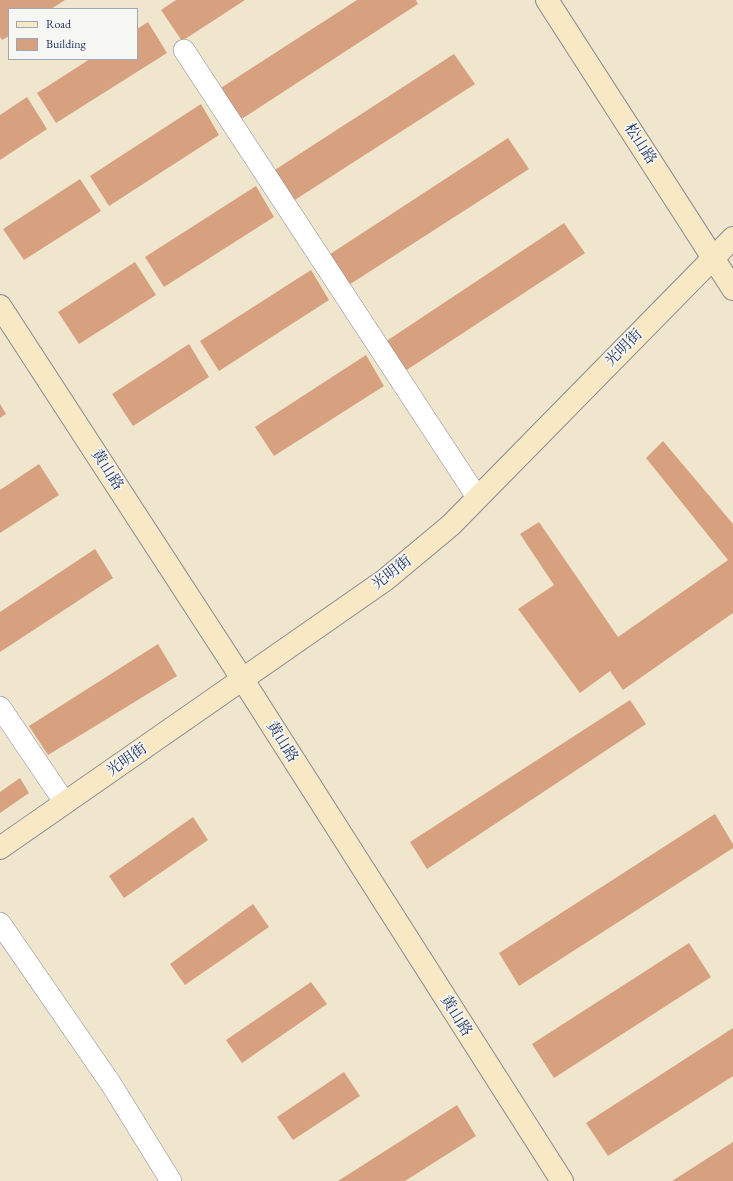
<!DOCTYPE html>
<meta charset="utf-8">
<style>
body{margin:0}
#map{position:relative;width:733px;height:1181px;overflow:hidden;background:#f0e6ce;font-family:"EB Garamond",serif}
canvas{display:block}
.legend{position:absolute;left:8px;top:8px;width:130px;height:52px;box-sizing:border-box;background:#f6f6f2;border:1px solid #9ea6b7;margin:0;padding:5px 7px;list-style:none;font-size:12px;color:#1b2f5e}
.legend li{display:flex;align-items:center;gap:8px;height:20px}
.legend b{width:20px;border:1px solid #9ea6b7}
</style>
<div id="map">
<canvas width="733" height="1181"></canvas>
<ul class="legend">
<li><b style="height:5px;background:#f8e8c3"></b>Road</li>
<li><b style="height:11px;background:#d7a07f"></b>Building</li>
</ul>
</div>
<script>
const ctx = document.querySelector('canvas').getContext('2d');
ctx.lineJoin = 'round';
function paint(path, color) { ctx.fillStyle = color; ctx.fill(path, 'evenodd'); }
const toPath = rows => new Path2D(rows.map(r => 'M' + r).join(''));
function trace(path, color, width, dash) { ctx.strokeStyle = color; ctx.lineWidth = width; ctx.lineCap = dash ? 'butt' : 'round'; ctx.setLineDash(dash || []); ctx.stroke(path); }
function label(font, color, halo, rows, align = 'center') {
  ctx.font = font + ' "EB Garamond","Noto Serif SC",serif'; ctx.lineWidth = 3.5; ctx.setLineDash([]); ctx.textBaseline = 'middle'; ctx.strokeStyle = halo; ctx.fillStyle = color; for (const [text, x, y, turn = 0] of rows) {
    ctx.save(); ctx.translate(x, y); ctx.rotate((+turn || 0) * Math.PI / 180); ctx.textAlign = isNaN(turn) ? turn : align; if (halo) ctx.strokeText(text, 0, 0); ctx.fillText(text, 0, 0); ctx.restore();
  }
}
paint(toPath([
 [0,0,65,0,51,9,9,9,9,36,2,40,0,37],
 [176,0,245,0,182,41,161,10],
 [357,0,416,0,418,4,234,124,213,93],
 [148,22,167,53,56,123,37,93,90,59,137,59,137,29],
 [454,54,475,84,287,205,267,175],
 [27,97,47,129,0,160,0,115],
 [201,104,219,135,109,206,90,176],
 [508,138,529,169,341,290,321,260],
 [80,179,101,211,24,260,3,229],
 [256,186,274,217,164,287,145,257],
 [564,223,585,253,399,375,379,346],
 [135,262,156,295,79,344,58,312],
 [311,270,329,300,219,371,200,341],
 [189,344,209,377,133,426,112,394],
 [366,355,384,386,274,456,255,427],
 [0,404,6,414,0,418],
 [663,441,733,524,733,613,623,690,610,671,580,693,518,609,554,585,520,534,539,522,618,637,728,560,646,458],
 [39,464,59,495,0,533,0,490],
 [95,549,113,578,0,652,0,612],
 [158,644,177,676,48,755,29,726],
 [630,700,646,724,427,869,410,842],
 [20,778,29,793,0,813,0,792],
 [715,814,733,844,733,848,519,986,499,953],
 [193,817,208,840,124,898,109,876],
 [253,904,269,927,185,985,170,964],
 [689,943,711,977,554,1078,532,1044],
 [311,982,327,1004,242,1063,226,1040],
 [733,1028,733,1076,608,1156,586,1123],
 [344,1072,360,1096,293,1140,277,1117],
 [457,1105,476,1136,405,1181,338,1181],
 [733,1142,733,1181,672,1181]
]), '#d7a07f');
const street = toPath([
 [184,50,477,497],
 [0,707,65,803],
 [0,923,111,1084,171,1181]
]);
const secondary = toPath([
 [547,0,733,289],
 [0,306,243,680,562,1181],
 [0,848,385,580,451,525,733,238]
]);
trace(street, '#868a96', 22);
trace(secondary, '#868a96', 24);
trace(street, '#fff', 21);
trace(secondary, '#f8e8c3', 22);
label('15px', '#1b2f5e', '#f6f6f2', [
 ["松山路",640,144,57],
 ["光明街",624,348,-45],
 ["黄山路",107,470,57],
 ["光明街",392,573,-38],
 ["黄山路",282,742,58],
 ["光明街",127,760,-35],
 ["黄山路",456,1016,58]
]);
</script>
